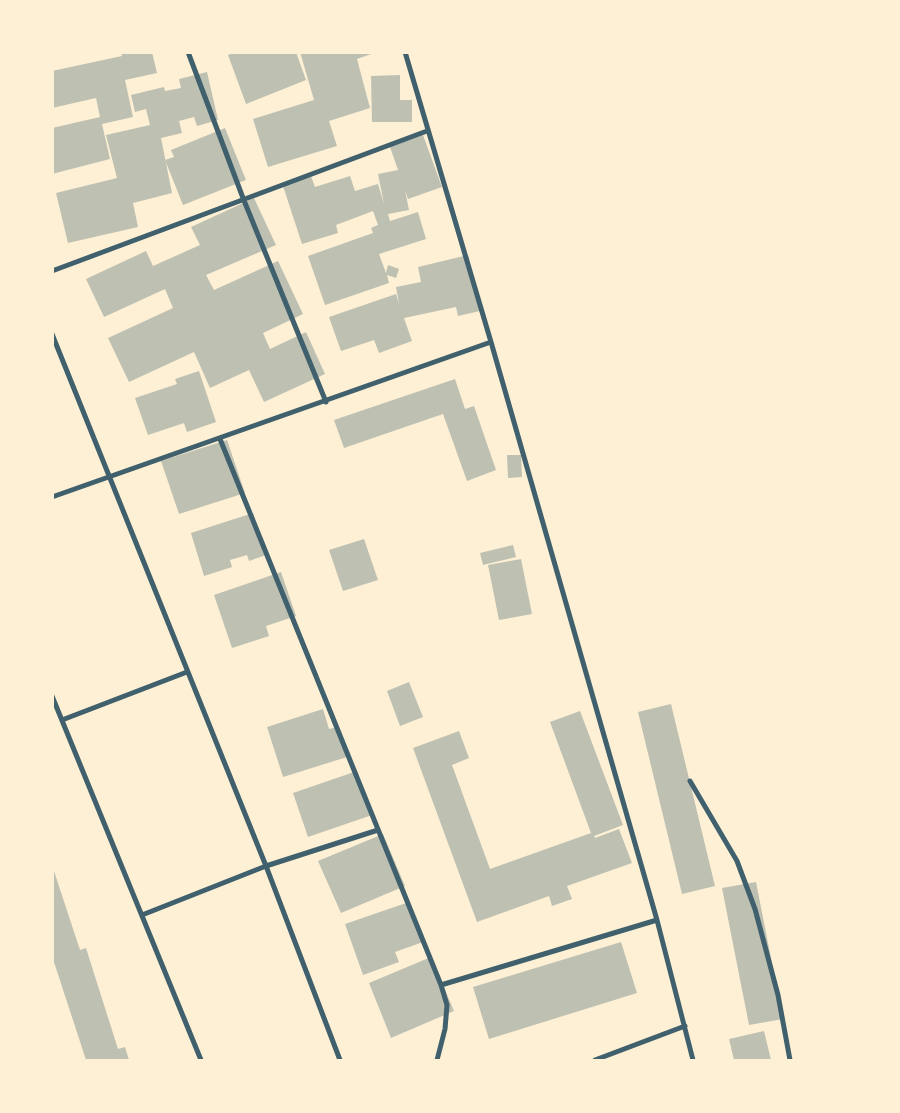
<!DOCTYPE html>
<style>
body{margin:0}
#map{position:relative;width:900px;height:1113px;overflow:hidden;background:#fdf0d5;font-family:"Space Grotesk",sans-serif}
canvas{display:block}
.frame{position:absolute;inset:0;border:54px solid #fdf0d5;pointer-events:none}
</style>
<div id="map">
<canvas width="900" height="1113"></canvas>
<div class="frame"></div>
</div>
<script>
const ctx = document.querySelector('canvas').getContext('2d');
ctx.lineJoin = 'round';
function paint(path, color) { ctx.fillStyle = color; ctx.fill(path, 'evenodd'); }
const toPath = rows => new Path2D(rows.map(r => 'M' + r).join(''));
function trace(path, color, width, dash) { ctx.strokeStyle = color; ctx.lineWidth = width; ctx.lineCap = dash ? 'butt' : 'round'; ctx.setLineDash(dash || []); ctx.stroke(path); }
paint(toPath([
 [121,52,152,52,157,73,125,80,133,117,102,124,110,159,52,174,52,128,100,117,96,98,52,108,52,71,122,56],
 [235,52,296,52,306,80,246,104,228,55],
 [300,52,377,52,357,59,370,108,329,121,337,146,268,167,253,119,314,100],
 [207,72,218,120,197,126,194,117,179,121,182,133,161,138,172,193,133,203,138,227,68,243,56,193,117,178,106,135,150,125,146,109,135,112,131,95,164,87,165,91,181,88,179,79],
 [400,75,400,100,412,100,412,122,372,122,371,76],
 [225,128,246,180,183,205,165,160,174,157,171,150],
 [423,135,442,187,408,199,405,190,409,210,388,214,390,221,418,212,426,239,379,254,386,273,388,265,399,269,396,278,387,275,389,283,325,305,308,256,373,233,371,228,378,225,373,211,336,225,338,233,302,244,283,186,311,176,315,187,350,176,355,191,378,184,384,204,378,174,398,170,390,147],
 [254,198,276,245,206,275,214,290,278,261,303,314,263,333,270,349,306,332,325,374,264,402,249,370,210,388,194,352,129,382,108,338,173,308,165,289,104,317,86,279,146,251,153,266,200,245,191,227],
 [468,255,480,311,458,316,456,307,404,318,412,341,379,353,374,340,341,351,329,317,396,294,399,304,396,287,421,282,418,267],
 [199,371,216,422,187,432,184,423,148,435,135,398,177,384,175,379],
 [455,379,465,409,474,406,496,470,467,481,443,414,344,448,334,420],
 [227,440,245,493,179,514,161,461],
 [507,455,521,455,522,477,508,478],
 [253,513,266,555,249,561,247,555,230,560,232,567,204,576,191,533],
 [364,539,378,580,343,591,329,550],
 [513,545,516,557,483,565,480,553],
 [521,559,532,614,499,620,488,565],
 [281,572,296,616,266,626,269,636,232,648,214,595],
 [409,682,423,717,400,726,387,691],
 [671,704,715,886,682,894,638,712],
 [323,709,329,729,338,727,347,757,283,777,267,727],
 [580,711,623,825,594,836,595,838,619,829,632,863,567,886,572,899,552,906,549,896,477,922,413,748,459,731,469,758,452,765,490,869,591,833,550,722],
 [357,771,372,815,308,837,293,793],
 [383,834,405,886,341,913,318,861],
 [52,865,80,950,86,948,118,1049,125,1047,129,1060,86,1060,52,956],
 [756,882,783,1019,749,1025,722,888],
 [409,902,423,942,395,952,399,962,363,975,345,924],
 [621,942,637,993,489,1039,473,987],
 [431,957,454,1011,391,1038,369,983],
 [764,1031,771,1060,734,1060,729,1039]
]), '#bec0b2');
trace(toPath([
 [188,52,243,198,326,402],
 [405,52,491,342,657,920,693,1060],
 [52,271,427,131],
 [52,334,266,866,340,1060],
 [220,439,441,985,447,1005,445,1029,437,1060],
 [52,497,491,342],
 [52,696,201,1060],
 [62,720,187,672],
 [690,781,737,861,755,909,778,995,790,1060],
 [142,915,266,866,378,830],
 [441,985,657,920],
 [595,1060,685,1026]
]), '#3f606c', 5);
</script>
